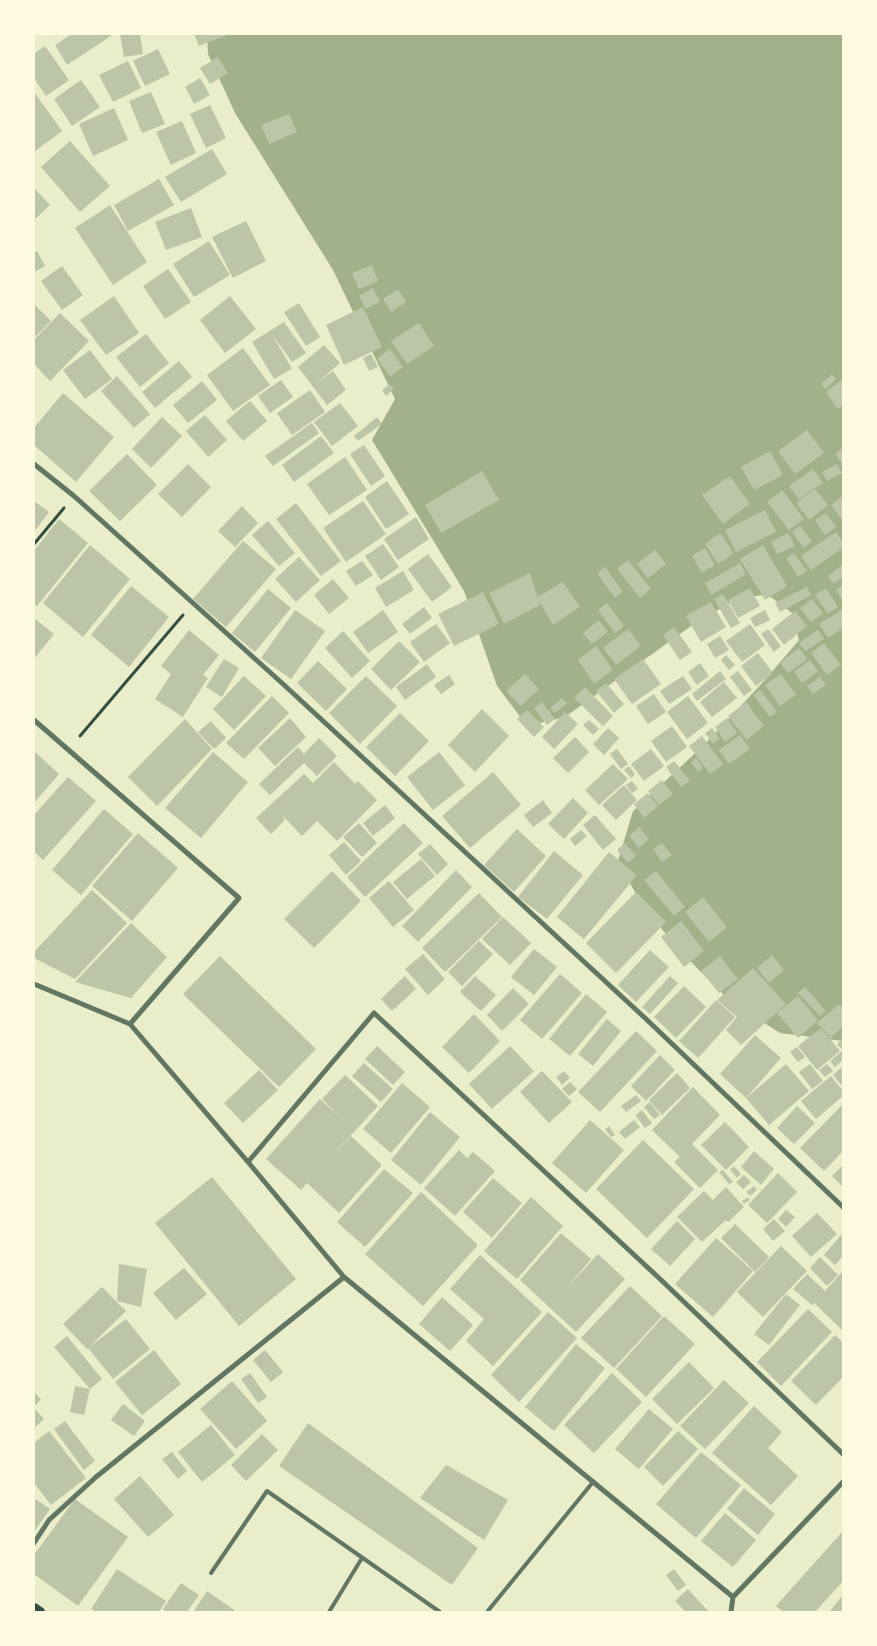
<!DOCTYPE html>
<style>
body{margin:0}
#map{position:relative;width:877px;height:1646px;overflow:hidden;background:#e9edc9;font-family:"Exo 2",sans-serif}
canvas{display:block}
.frame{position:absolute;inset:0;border:35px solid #fefae0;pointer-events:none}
</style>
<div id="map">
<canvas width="877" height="1646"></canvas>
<div class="frame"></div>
</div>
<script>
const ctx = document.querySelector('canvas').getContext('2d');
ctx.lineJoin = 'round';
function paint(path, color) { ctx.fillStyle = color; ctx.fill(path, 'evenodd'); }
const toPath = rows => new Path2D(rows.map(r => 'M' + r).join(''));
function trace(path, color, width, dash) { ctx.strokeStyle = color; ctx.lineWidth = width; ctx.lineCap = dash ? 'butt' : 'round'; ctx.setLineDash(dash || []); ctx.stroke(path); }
paint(toPath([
 [207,34,843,34,843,1041,780,1033,730,1001,693,964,644,909,618,861,633,811,705,744,764,681,799,640,792,613,768,595,740,597,691,626,565,717,527,726,497,686,464,591,372,440,395,399,333,270,235,113,208,54]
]), '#a3b18a');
paint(toPath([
 [72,34,114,34,67,65,55,45],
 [120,34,140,34,143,54,124,57],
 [194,34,230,34,199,46],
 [45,46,69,80,46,96,34,78,34,54],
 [158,49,170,74,145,86,133,61],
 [218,57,228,73,210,84,200,68],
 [128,61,141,88,113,102,99,75],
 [200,78,210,95,194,104,185,87],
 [81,80,100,107,72,126,54,99],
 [34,92,62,131,34,152],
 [151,92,165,124,142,133,129,101],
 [210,105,226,138,206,148,190,114],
 [114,108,128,140,93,156,79,124],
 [289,114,297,132,269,144,261,125],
 [182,121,196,153,171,165,156,132],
 [70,141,110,186,80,212,41,167],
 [212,149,227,174,181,202,165,177],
 [159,179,174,205,128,231,114,205],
 [34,188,50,205,34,220],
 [110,205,147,262,113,285,75,228],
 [191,208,202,237,166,250,155,222],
 [246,221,266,261,233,278,212,237],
 [209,241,230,275,194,297,173,264],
 [37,251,45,266,34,272,34,253],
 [372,265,378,281,359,289,352,273],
 [62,266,83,295,62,310,41,281],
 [168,269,191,302,165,319,143,286],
 [373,288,380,302,366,309,359,296],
 [398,289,406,302,391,312,383,299],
 [114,296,139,333,106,355,80,320],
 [230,296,256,329,225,353,200,320],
 [299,303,320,337,306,346,284,312],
 [34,304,51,321,34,338],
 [363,307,382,347,344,365,326,325],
 [60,313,89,341,50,381,34,364,34,340],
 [284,322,306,353,292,362,272,334,292,369,274,379,252,342],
 [419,323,434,346,407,364,391,341],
 [146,334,169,363,140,387,116,357],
 [324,345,340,363,317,383,333,371,346,390,327,405,298,367],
 [243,348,270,385,233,411,207,375],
 [390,349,403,367,390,377,377,358],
 [90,350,112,379,85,399,63,370],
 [371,354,378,367,369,371,363,358],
 [179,361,192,377,155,408,142,392],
 [832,374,836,379,826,389,821,384],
 [117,376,150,414,134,428,101,391],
 [843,379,843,405,838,409,826,392],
 [281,380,293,397,270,413,258,396],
 [202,381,217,400,188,423,173,405],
 [390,384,394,389,386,396,382,390],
 [310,390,325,412,292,435,277,413],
 [63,393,114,437,76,482,34,445,34,428],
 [250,401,267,421,243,441,226,421],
 [340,403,358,426,332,446,314,422],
 [205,415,227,440,208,457,186,431],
 [162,417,182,436,151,468,132,449],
 [377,417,382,424,358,441,354,436],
 [312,423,319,433,273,466,265,456],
 [807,430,824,453,795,474,778,451],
 [321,436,334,453,294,482,282,465],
 [364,445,385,476,371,486,350,454],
 [843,448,843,465,835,454],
 [770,451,783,475,754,490,741,467],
 [127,454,157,485,120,521,89,491],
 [345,457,367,490,329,515,307,484],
 [188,464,211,487,182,517,158,494],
 [837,464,842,473,827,481,822,472],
 [813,469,823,483,799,499,789,486],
 [482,471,499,500,441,533,425,505],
 [730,476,750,504,723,524,702,495],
 [387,481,409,514,386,529,365,497],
 [815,489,828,505,809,520,796,503],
 [782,490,804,519,789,530,767,502],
 [843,496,843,521,831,505],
 [34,501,49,512,34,532],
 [363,501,386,534,346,562,323,528],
 [296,503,341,561,321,576,276,519],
 [242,506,258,523,235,547,218,531],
 [765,510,776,532,736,552,725,530],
 [826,513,836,527,825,535,815,520],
 [416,517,429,539,398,560,384,539],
 [59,519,88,543,37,606,34,604,34,551],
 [268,521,295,553,279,566,252,535],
 [800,526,812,541,804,548,792,532],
 [836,532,843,543,843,548,811,570,801,556],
 [720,533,734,553,718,564,705,544],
 [788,533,795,546,777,554,771,542],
 [243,541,276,569,226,627,193,599],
 [383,544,399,567,381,580,365,556],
 [90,545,130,579,83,637,43,603],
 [763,545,787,586,765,600,740,559],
 [705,548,715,565,702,573,692,556],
 [655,550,666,564,648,578,637,564],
 [794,553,807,571,798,577,786,558],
 [428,554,452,587,432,602,408,569],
 [299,557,320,580,296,602,275,579],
 [628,560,651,589,640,598,617,569],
 [362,561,373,575,356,586,346,571],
 [740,563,746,574,711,595,705,583],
 [843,564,843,577,834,584,828,576],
 [605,567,623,592,615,598,597,573],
 [403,571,414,590,386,607,375,588],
 [530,573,540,605,504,624,489,593],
 [333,579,349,598,329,614,314,595],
 [563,582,580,607,553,625,537,597],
 [843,585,843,601,836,590],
 [131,586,169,617,129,667,91,635],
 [807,587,811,595,780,612,775,603],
 [750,588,760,606,738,618,728,600],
 [826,588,838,607,828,614,815,595],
 [268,589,291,608,255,652,232,633],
 [483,592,499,624,454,646,438,614],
 [723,594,740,623,731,628,714,599],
 [812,599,823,613,811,622,800,608],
 [711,602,726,627,701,642,686,616],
 [607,603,624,626,615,633,598,610],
 [424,607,432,618,410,634,402,624],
 [843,609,843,628,828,638,819,624],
 [295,610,325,631,291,679,261,658],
 [383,610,398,632,368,653,353,632],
 [765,610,770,620,755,627,750,618],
 [795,611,807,626,784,645,772,629],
 [34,618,54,634,34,659],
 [599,620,608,632,592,644,583,633],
 [436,624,450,643,424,662,410,642],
 [750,624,765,645,742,662,726,641],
 [674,627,692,652,680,660,663,635],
 [628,629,641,646,616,665,603,648],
 [768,629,781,646,774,652,761,634],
 [189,630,219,655,203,675,208,678,183,717,155,699,171,674,161,666],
 [818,630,824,639,805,651,799,643],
 [343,631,370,661,352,678,325,648],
 [720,636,729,650,715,658,707,644],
 [399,641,420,662,391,690,371,669],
 [824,643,841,665,827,675,811,653],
 [596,646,613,670,594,684,578,660],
 [799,648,807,659,788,673,780,663],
 [758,653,773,673,756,686,741,666],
 [726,655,735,665,729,670,721,660],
 [224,659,239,668,222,697,206,687],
 [643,659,661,684,632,704,614,679],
 [810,660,818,671,802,683,794,672],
 [318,661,347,689,326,711,297,683],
 [700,663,709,676,697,685,688,672],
 [427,664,436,677,405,700,396,687],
 [720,671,726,679,697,701,692,694],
 [738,671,752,690,744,696,730,677],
 [525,674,539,689,521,706,506,691],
 [781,674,796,695,780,706,765,685],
 [449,675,455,684,441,694,434,685],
 [244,676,266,696,234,730,213,709],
 [366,676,397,706,360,744,329,713],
 [683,676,692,689,669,704,660,691],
 [820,677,826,685,813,694,807,686],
 [724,682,737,698,712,717,700,702],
 [606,683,624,704,614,713,596,691],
 [585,687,613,716,603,726,574,698],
 [760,690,777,712,770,717,753,695],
 [654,694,666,712,648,724,636,706],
 [272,696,289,713,244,759,226,743],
 [688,696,708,723,687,739,667,712],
 [562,698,567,703,555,713,550,708],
 [542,702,555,719,547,725,534,708],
 [746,702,764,726,747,740,728,716],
 [482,709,509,736,475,772,448,745],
 [527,710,544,727,534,737,517,719],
 [565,712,578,724,554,749,542,737],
 [400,713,429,741,395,776,366,747],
 [290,718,306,737,275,766,258,748],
 [727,718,737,733,725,742,715,727],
 [185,719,212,749,157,806,128,777],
 [589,720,599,729,593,735,583,725],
 [211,721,226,738,214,749,198,732],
 [672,726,687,747,666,762,651,741],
 [608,728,619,738,604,755,593,744],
 [712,728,720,739,713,744,705,733],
 [740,735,750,749,729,764,719,750],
 [702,736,723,764,710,774,689,746],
 [575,737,589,752,568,773,553,758],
 [319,738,337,756,317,776,304,763,270,795,259,784,298,747,304,754],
 [617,749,628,764,621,769,610,754],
 [651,749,664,766,644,781,631,764],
 [34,751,59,774,34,803],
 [213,752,248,782,201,838,165,808],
 [439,752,465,785,433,810,407,777],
 [696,758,703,768,698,772,691,762],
 [674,761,690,781,681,787,666,767],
 [334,762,355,784,358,781,377,800,337,841,317,821,302,836,281,814,285,820,271,834,256,818,304,774,313,783],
 [613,764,628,779,599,805,585,790],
 [629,766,635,774,631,778,624,770],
 [493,772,521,805,470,848,442,816],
 [68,777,96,801,43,860,34,851,34,815],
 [662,780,673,794,659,805,648,791],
 [632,781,638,789,632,793,626,785],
 [624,785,637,800,616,820,602,805],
 [648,793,658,806,644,818,634,804],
 [573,798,588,813,564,839,548,824],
 [543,800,552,813,533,827,524,815],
 [385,805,395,818,373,836,363,823],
 [104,809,133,834,81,895,52,870],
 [595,815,616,839,603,850,583,825],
 [359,823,377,843,362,857,343,837],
 [404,823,423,843,365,897,347,877],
 [639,827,649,839,639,848,629,836],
 [517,829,546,856,514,892,484,865],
 [581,830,587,836,575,846,570,839],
 [138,833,178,868,132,921,92,886],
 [344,842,361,861,346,875,329,855],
 [625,843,636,856,628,863,617,850],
 [662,843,672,855,662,862,653,849],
 [430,844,448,864,437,875,418,854],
 [554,851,583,875,547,919,518,897],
 [609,852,637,875,584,939,557,917],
 [421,859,435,876,407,899,393,882],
 [456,870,472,887,418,942,402,926],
 [332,871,361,901,314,948,284,919],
 [656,871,685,907,674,916,644,880],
 [389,881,414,910,393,927,369,898],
 [92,890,127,923,75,979,34,958,34,952],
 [636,892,666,922,616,973,586,943],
 [479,893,502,917,445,972,422,948],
 [703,897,727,927,709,942,685,912],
 [503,917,531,943,510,965,482,939],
 [681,921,704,951,684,967,661,937],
 [131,923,167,957,131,998,75,982],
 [479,941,493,954,462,986,448,972],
 [534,949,557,967,534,995,511,977],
 [650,950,669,967,636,1002,618,985],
 [423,954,445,979,428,995,405,969],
 [772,955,784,970,769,983,757,968],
 [220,956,316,1049,279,1087,183,994],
 [720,956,738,979,719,993,701,971],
 [753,968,786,1004,741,1045,726,1030,737,1017,717,1000],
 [560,974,582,993,542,1039,520,1020],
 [405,976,416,989,392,1011,381,999],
 [475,976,496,995,481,1011,460,992],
 [670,976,678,983,650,1014,642,1007],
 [684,986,706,1007,676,1038,654,1017],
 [805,987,826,1011,820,1016,798,993],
 [513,988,529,1004,502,1031,487,1015],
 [586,994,607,1012,570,1056,549,1039],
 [798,996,818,1020,798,1038,777,1013],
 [716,1000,735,1017,698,1058,679,1041],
 [839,1004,843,1008,843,1026,831,1038,817,1023],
 [474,1014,500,1041,469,1073,442,1047],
 [607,1019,621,1031,593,1066,578,1054],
 [821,1028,840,1051,817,1070,798,1046],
 [636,1031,657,1051,600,1112,578,1092],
 [755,1035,781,1058,746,1098,786,1064,809,1091,769,1125,746,1098,720,1074],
 [843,1036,843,1050,837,1045],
 [377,1046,405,1072,393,1085,365,1059],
 [510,1046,534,1071,492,1109,469,1084],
 [797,1047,805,1057,798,1062,790,1052],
 [842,1051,843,1060,835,1067,830,1061],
 [660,1055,675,1070,646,1101,631,1086],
 [364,1063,393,1089,381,1102,352,1076],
 [810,1064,823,1081,812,1089,799,1072],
 [827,1064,833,1071,825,1077,819,1070],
 [843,1066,843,1087,833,1075],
 [259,1070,278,1090,243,1123,224,1103],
 [542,1071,572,1102,549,1123,520,1092],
 [564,1071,570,1078,562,1085,556,1077],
 [677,1073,690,1088,662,1115,649,1100],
 [345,1075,378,1106,328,1160,351,1136,382,1165,339,1213,307,1183,301,1190,266,1159,320,1099,344,1121,322,1099],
 [831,1076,843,1091,843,1096,816,1119,801,1101],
 [570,1082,577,1089,569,1096,562,1089],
 [402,1083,430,1107,391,1153,363,1129],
 [693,1087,720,1115,692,1144,718,1170,700,1188,674,1162,680,1157,652,1130],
 [636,1095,641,1101,626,1112,621,1106],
 [650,1102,660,1115,654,1119,644,1107],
 [843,1104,843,1151,824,1171,800,1148],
 [797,1106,815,1123,794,1144,777,1128],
 [642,1110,652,1123,645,1128,635,1115],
 [430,1112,460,1137,421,1185,391,1160],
 [590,1120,624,1150,586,1193,552,1163],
 [634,1120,640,1127,625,1139,619,1132],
 [725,1122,749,1147,726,1170,701,1145],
 [609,1126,615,1135,611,1137,605,1129],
 [643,1140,694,1189,647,1238,596,1189],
 [459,1150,467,1158,473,1152,495,1171,455,1216,424,1188],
 [754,1151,774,1169,761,1185,741,1167],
 [843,1165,843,1187,832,1176],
 [734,1166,741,1174,737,1178,730,1170],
 [384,1169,413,1193,365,1247,337,1222],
 [723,1170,733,1182,729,1184,719,1172],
 [778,1173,797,1192,767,1223,748,1205],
 [744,1175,751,1182,743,1189,736,1182],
 [212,1177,296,1279,239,1326,155,1223],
 [493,1178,522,1203,492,1238,463,1212],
 [754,1186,757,1190,750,1196,746,1192],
 [726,1187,744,1207,728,1222,726,1220,702,1242,677,1217,704,1191,713,1200],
 [421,1192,478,1245,423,1306,365,1254],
 [531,1197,563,1226,517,1279,484,1251],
 [748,1197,750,1200,744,1204,742,1201],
 [786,1210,795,1217,786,1227,778,1219],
 [817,1213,837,1234,811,1257,792,1236],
 [774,1219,785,1231,773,1241,763,1229],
 [677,1221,695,1239,670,1266,651,1249],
 [735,1224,769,1257,755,1272,721,1238],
 [561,1233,591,1259,565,1290,598,1254,625,1279,576,1332,520,1280],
 [842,1234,843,1236,843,1256,835,1265,824,1255],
 [716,1238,753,1271,713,1317,675,1284],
 [781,1246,807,1271,763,1317,737,1292],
 [480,1255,542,1312,493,1366,466,1341,484,1319,450,1289],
 [820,1257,838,1275,827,1286,810,1268],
 [119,1264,147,1269,141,1307,117,1301],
 [184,1268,207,1294,176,1320,153,1293],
 [843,1271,843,1331,814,1303,812,1305,793,1289,807,1274,825,1291],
 [630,1286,662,1316,614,1368,581,1338],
 [102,1287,126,1311,87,1349,63,1324],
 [786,1294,800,1305,769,1345,754,1334],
 [442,1297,473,1325,450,1351,419,1324],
 [808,1309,832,1332,781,1386,757,1362],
 [548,1312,577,1338,519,1402,491,1375],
 [664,1316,695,1344,646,1397,616,1369],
 [126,1319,150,1349,113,1379,88,1348],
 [835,1335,843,1343,843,1377,816,1405,791,1381],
 [67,1336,102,1379,90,1389,54,1347],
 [576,1344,605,1368,554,1431,525,1407],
 [154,1350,181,1384,142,1415,115,1382],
 [265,1350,283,1372,271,1382,253,1360],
 [689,1362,714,1388,677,1424,652,1399],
 [250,1373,267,1397,258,1403,241,1379],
 [612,1373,642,1402,594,1453,564,1425],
 [724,1380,749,1403,705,1449,680,1426],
 [232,1381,267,1421,236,1449,200,1409],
 [75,1386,90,1389,84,1415,70,1412],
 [34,1392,41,1399,34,1407],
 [123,1404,145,1421,134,1436,111,1420],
 [754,1406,782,1432,768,1448,798,1476,771,1505,712,1453],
 [35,1409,44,1419,34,1428,34,1410],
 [649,1409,673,1429,639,1469,615,1449],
 [65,1421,95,1461,84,1470,54,1429],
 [308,1423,478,1548,452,1585,279,1466],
 [211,1425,235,1455,202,1482,178,1452],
 [49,1431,86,1478,51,1505,34,1483,34,1443],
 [678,1431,698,1449,663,1486,644,1467],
 [262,1434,278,1450,246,1481,231,1465],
 [172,1452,187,1471,178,1479,162,1459],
 [701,1452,741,1485,696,1538,656,1504],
 [446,1465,508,1500,484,1540,420,1498],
 [140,1476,174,1515,148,1537,114,1499],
 [744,1488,775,1514,758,1535,727,1509],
 [34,1498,50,1509,34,1532],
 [75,1499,128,1537,78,1606,34,1574,34,1555],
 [725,1513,756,1540,733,1567,701,1541],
 [843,1531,843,1581,815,1612,783,1612,776,1606],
 [117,1569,166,1601,159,1612,97,1612,91,1609],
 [674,1569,686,1585,678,1591,666,1575],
 [181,1583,199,1595,187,1612,167,1612,163,1609],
 [688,1589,709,1612,686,1612,675,1601],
 [207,1591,237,1612,193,1612],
 [843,1595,843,1612,829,1612]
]), '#bcc5a7');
trace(toPath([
 [34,544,64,508],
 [80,736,183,615]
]), '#344e41', 3);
trace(toPath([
 [211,1573,267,1491,440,1612],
 [329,1612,362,1558],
 [487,1612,593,1482]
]), '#617663', 4);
trace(toPath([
 [34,464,74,496,283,684,645,1018,843,1207],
 [34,720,239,898,130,1024],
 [34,984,130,1024,248,1162,344,1277,733,1597],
 [248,1162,374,1013,659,1278,843,1454],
 [34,1543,49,1520,96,1477,344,1277],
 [733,1597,843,1482],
 [731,1612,733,1597]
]), '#617663', 5);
trace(toPath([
 [34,1608,40,1612]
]), '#344e41', 10);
</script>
